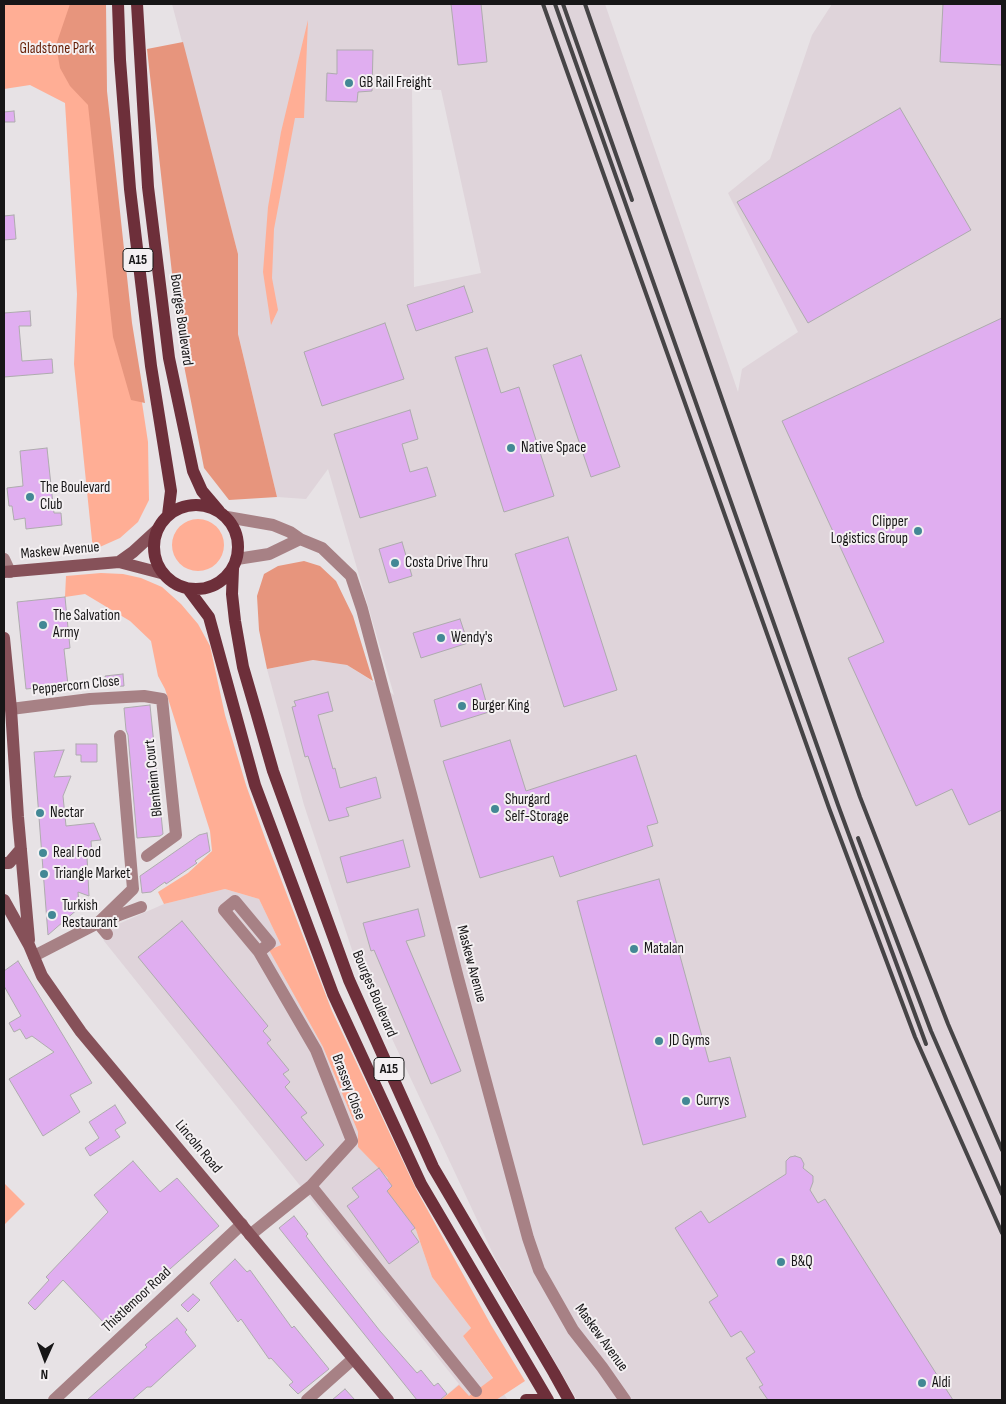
<!DOCTYPE html>
<style>
body{margin:0}
#map{position:relative;width:1006px;height:1404px;overflow:hidden;background:#e7e2e5;font-family:"Sofia Sans Condensed",sans-serif}
canvas{display:block}
.frame{position:absolute;inset:0;border:5px solid #171617;pointer-events:none}
.north{position:absolute;left:20px;top:1334px;width:50px;height:50px;-webkit-text-stroke:4px #f4f0f2;paint-order:stroke;rotate:182deg;font-size:14px;font-weight:700;line-height:20px;text-align:center;color:#171617}
.north::after{content:'';display:block;margin:auto;width:18px;height:22px;background:#171617;clip-path:polygon(50% 0,100% 100%,50% 72%,0 100%)}
</style>
<div id="map">
<canvas width="1006" height="1404"></canvas>
<div class="frame"></div>
<div class="north">N</div>
</div>
<script>
const ctx = document.querySelector('canvas').getContext('2d');
ctx.lineJoin = 'round';
function paint(path, color) { ctx.fillStyle = color; ctx.fill(path, 'evenodd'); }
const toPath = rows => new Path2D(rows.map(r => 'M' + r).join(''));
function trace(path, color, width, dash) { ctx.strokeStyle = color; ctx.lineWidth = width; ctx.lineCap = dash ? 'butt' : 'round'; ctx.setLineDash(dash || []); ctx.stroke(path); }
function label(font, color, halo, rows, align = 'center') {
  ctx.font = font + ' "Sofia Sans Condensed",sans-serif'; ctx.lineWidth = 4; ctx.setLineDash([]); ctx.textBaseline = 'middle'; ctx.strokeStyle = halo; ctx.fillStyle = color; for (const [text, x, y, turn = 0] of rows) {
    ctx.save(); ctx.translate(x, y); ctx.rotate((+turn || 0) * Math.PI / 180); ctx.textAlign = isNaN(turn) ? turn : align; if (halo) ctx.strokeText(text, 0, 0); ctx.fillText(text, 0, 0); ctx.restore();
  }
}
paint(toPath([
 [172,4,605,4,738,392,742,369,798,332,728,193,770,159,812,35,832,4,1002,4,1002,1400,577,1400,495,1258,356,962,304,805,267,669,313,660,347,665,394,695,328,469,306,499,277,497,238,334,238,254],
 [412,89,441,90,481,273,414,287],
 [225,889,259,899,281,945,269,950,323,1047,358,1132,358,1147,389,1178,380,1188,416,1230,432,1277,471,1328,463,1336,508,1400,441,1400,459,1384,104,941,100,932,164,904]
]), '#dfd4da');
paint(toPath([
 [4,4,100,4,103,83,132,337,148,442,149,500,138,522,120,538,93,550,74,364,77,294,65,103,30,85,4,89],
 [308,20,304,118,295,118,274,229,272,278,278,310,271,325,263,272,268,207,281,132],
 '172 545a26 26 0 1 1 52 0a26 26 0 1 1-52 0Z',
 [101,573,123,574,141,578,162,587,181,604,198,624,210,646,225,715,246,785,265,838,332,1011,416,1189,491,1325,525,1381,496,1400,441,1400,459,1385,469,1396,493,1378,463,1336,471,1328,432,1277,416,1230,380,1187,388,1178,358,1147,358,1132,323,1047,269,950,281,945,259,899,225,889,164,904,158,892,188,873,212,851,210,831,165,689,158,676,151,641,130,621,85,594,65,597,66,576],
 [4,1183,25,1204,4,1225]
]), '#ffae95');
paint(toPath([
 [70,4,106,4,107,91,132,323,145,403,131,400,113,337,88,105,70,86,60,68,56,45],
 [183,42,238,254,238,334,277,497,229,500,204,468,180,345,147,49],
 [304,561,320,566,336,581,353,616,373,681,347,665,313,660,267,669,259,630,257,596,264,574,278,566]
]), '#e7957d');
const building = toPath([
 [451,4,481,4,487,62,458,65,451,4],
 [943,4,1002,4,1002,65,940,62,943,4],
 [337,50,373,50,372,91,358,92,357,102,326,101,327,73,337,74,337,50],
 [900,108,971,230,808,323,737,202,900,108],
 [14,111,15,122,4,122,4,112,14,111],
 [14,215,16,239,4,240,4,216,14,215],
 [464,286,473,312,416,331,407,305,464,286],
 [30,311,31,326,19,326,22,361,52,359,53,373,4,377,4,313,30,311],
 [1002,318,1002,810,969,825,952,789,916,806,848,658,884,642,782,421,1002,318],
 [385,323,404,379,322,406,304,352,385,323],
 [487,348,501,393,519,387,554,496,504,512,455,357,487,348],
 [581,355,620,467,591,477,553,365,581,355],
 [410,410,418,439,402,444,410,472,427,467,436,496,360,518,334,434,410,410],
 [47,448,54,513,61,513,62,525,26,529,25,518,14,520,12,506,9,506,7,488,23,486,20,451,47,448],
 [568,537,617,690,564,707,515,554,568,537],
 [402,542,412,576,389,583,379,549,402,542],
 [65,597,70,648,64,649,68,685,26,689,17,602,65,597],
 [460,619,468,643,421,658,413,633,460,619],
 [123,674,124,686,106,687,105,676,123,674],
 [481,684,489,712,441,727,434,700,481,684],
 [328,692,333,711,318,715,333,769,335,768,340,788,376,777,381,798,346,808,349,816,329,821,308,756,305,757,292,707,296,706,294,701,328,692],
 [150,705,163,834,160,836,137,838,128,735,126,730,124,708,150,705],
 [510,740,526,791,636,755,658,823,647,826,653,846,560,877,553,856,480,878,443,761,510,740],
 [76,744,97,744,97,762,81,762,81,755,76,755,76,744],
 [64,750,54,777,71,776,63,796,66,826,94,823,101,840,91,841,92,857,87,857,89,896,78,892,79,908,48,935,34,752,64,750],
 [207,833,210,851,195,861,197,863,166,884,165,882,151,892,142,893,140,876,199,835,207,833],
 [403,840,410,867,347,883,340,857,403,840],
 [659,879,709,1062,730,1057,746,1117,643,1145,577,901,659,879],
 [418,909,425,936,406,941,461,1071,431,1084,374,950,371,951,363,923,418,909],
 [182,921,268,1026,263,1031,271,1040,267,1043,289,1070,283,1074,290,1082,285,1087,307,1113,301,1117,324,1145,306,1161,138,957,182,921],
 [18,961,92,1083,70,1095,80,1112,43,1136,9,1079,54,1052,32,1036,26,1039,20,1029,14,1032,9,1023,21,1016,4,986,4,971,18,961],
 [115,1105,126,1123,115,1130,120,1137,90,1156,85,1148,99,1138,89,1122,115,1105],
 [795,1156,801,1158,804,1164,803,1168,813,1176,813,1182,810,1190,818,1203,825,1199,953,1400,768,1400,759,1387,763,1385,746,1358,755,1352,741,1331,731,1337,709,1302,718,1296,675,1228,701,1211,709,1223,786,1174,786,1161,790,1157,795,1156],
 [133,1161,160,1192,177,1178,219,1226,106,1325,63,1280,35,1310,28,1303,49,1280,46,1277,108,1212,94,1195,133,1161],
 [379,1168,392,1186,387,1191,415,1228,411,1231,419,1242,389,1264,347,1206,359,1197,352,1188,379,1168],
 [294,1216,308,1234,306,1236,324,1260,380,1331,417,1373,421,1370,434,1386,438,1383,447,1394,440,1400,417,1400,279,1228,294,1216],
 [235,1259,247,1272,250,1270,292,1328,294,1326,329,1369,298,1394,289,1385,293,1382,271,1358,269,1359,241,1319,238,1322,210,1283,235,1259],
 [193,1294,200,1300,188,1312,181,1305,193,1294],
 [177,1318,187,1330,185,1332,196,1346,164,1375,151,1387,147,1387,132,1400,87,1400,147,1347,145,1345,177,1318],
 [345,1389,355,1400,332,1400,345,1389]
]);
paint(building, '#e0aef0');
trace(building, '#aeabae', 1);
trace(toPath([
 [227,517,273,525,290,532,300,539,322,548,351,576,362,609,411,794,458,978,528,1238,539,1270,573,1330,602,1367,625,1400],
 [4,559,10,572],
 [237,559,269,554,300,539],
 [11,709,90,699,144,696,162,699,176,835,147,856],
 [107,934,98,923,141,907],
 [34,956,98,923,133,889,120,736],
 [311,1186,476,1391],
 [250,1235,311,1186,352,1141,316,1050,259,952,224,910,235,901,270,943,259,952],
 [54,1400,242,1224],
 [307,1400,353,1359]
]), '#a78185', 12);
trace(toPath([
 [119,562,133,552,157,530],
 [4,572,119,562,161,573],
 [4,638,11,709,18,817,29,940],
 [4,863,9,863,21,849],
 [4,900,29,945,42,976,81,1032,388,1400]
]), '#865159', 12);
trace(toPath([
 [118,4,120,60,130,189,151,366,171,491,168,515],
 [137,4,148,187,169,358,193,471,202,491,219,511],
 '154 547a42 42 0 1 1 84 0a42 42 0 1 1-84 0Z',
 [233,569,232,594,235,621,243,667,257,715,273,771,349,980,433,1167,554,1373,569,1400],
 [188,589,209,617,255,785,333,994,421,1184,548,1400],
 [526,1400,546,1400]
]), '#6d2f3a', 12);
trace(toPath([
 [543,4,829,808,915,1037,1002,1233],
 [555,4,838,805,926,1044],
 [563,4,632,200],
 [585,4,860,797,948,1024,1002,1150],
 [858,838,931,1031,1002,1194]
]), '#464446', 4);
for (const [x, y, r, color] of [
 [349,83,5,"#438895"],
 [511,448,5,"#438895"],
 [30,497,5,"#438895"],
 [918,531,5,"#438895"],
 [395,563,5,"#438895"],
 [43,625,5,"#438895"],
 [441,638,5,"#438895"],
 [462,706,5,"#438895"],
 [495,809,5,"#438895"],
 [40,813,5,"#438895"],
 [43,853,5,"#438895"],
 [44,874,5,"#438895"],
 [52,915,5,"#438895"],
 [634,949,5,"#438895"],
 [659,1041,5,"#438895"],
 [686,1101,5,"#438895"],
 [781,1262,5,"#438895"],
 [922,1383,5,"#438895"]
]) { const dot = new Path2D(); dot.arc(x, y, r, 0, 2 * Math.PI); ctx.fillStyle = color; ctx.fill(dot); trace(dot, '#f4f0f2', 2); }
for (const [x, y, w] of [
 [138,260,30],
 [389,1069,30]
]) { const box = new Path2D(); box.roundRect(x - w / 2, y - 11.5, w, 23, 4); ctx.fillStyle = '#f4f0f2'; ctx.fill(box); trace(box, '#171617', 1); }
label('bold 14px', '#171617', null, [
 ["A15",138,260],
 ["A15",389,1069]
]);
label('15px', '#651e05', '#f4f0f2', [
 ["Gladstone Park",57,49]
]);
label('15px', '#171617', '#f4f0f2', [
 ["GB Rail Freight",359,83],
 ["Native Space",521,448],
 ["The Boulevard",40,488],
 ["Club",40,505],
 ["Clipper",908,522,"right"],
 ["Logistics Group",908,539,"right"],
 ["Costa Drive Thru",405,563],
 ["The Salvation",53,616],
 ["Army",53,633],
 ["Wendy's",451,638],
 ["Burger King",472,706],
 ["Shurgard",505,800],
 ["Self-Storage",505,817],
 ["Nectar",50,813],
 ["Real Food",53,853],
 ["Triangle Market",54,874],
 ["Turkish",62,906],
 ["Restaurant",62,923],
 ["Matalan",644,949],
 ["JD Gyms",669,1041],
 ["Currys",696,1101],
 ["B&Q",791,1262],
 ["Aldi",932,1383]
], 'left');
label('15px', '#171617', '#f4f0f2', [
 ["Bourges Boulevard",181,320,82],
 ["Maskew Avenue",60,551,-5],
 ["Peppercorn Close",76,686,-6],
 ["Blenheim Court",154,778,-96],
 ["Maskew Avenue",471,964,75],
 ["Bourges Boulevard",374,994,67],
 ["Brassey Close",348,1087,69],
 ["Lincoln Road",198,1147,50],
 ["Thistlemoor Road",137,1300,-43],
 ["Maskew Avenue",601,1338,54]
]);
</script>
